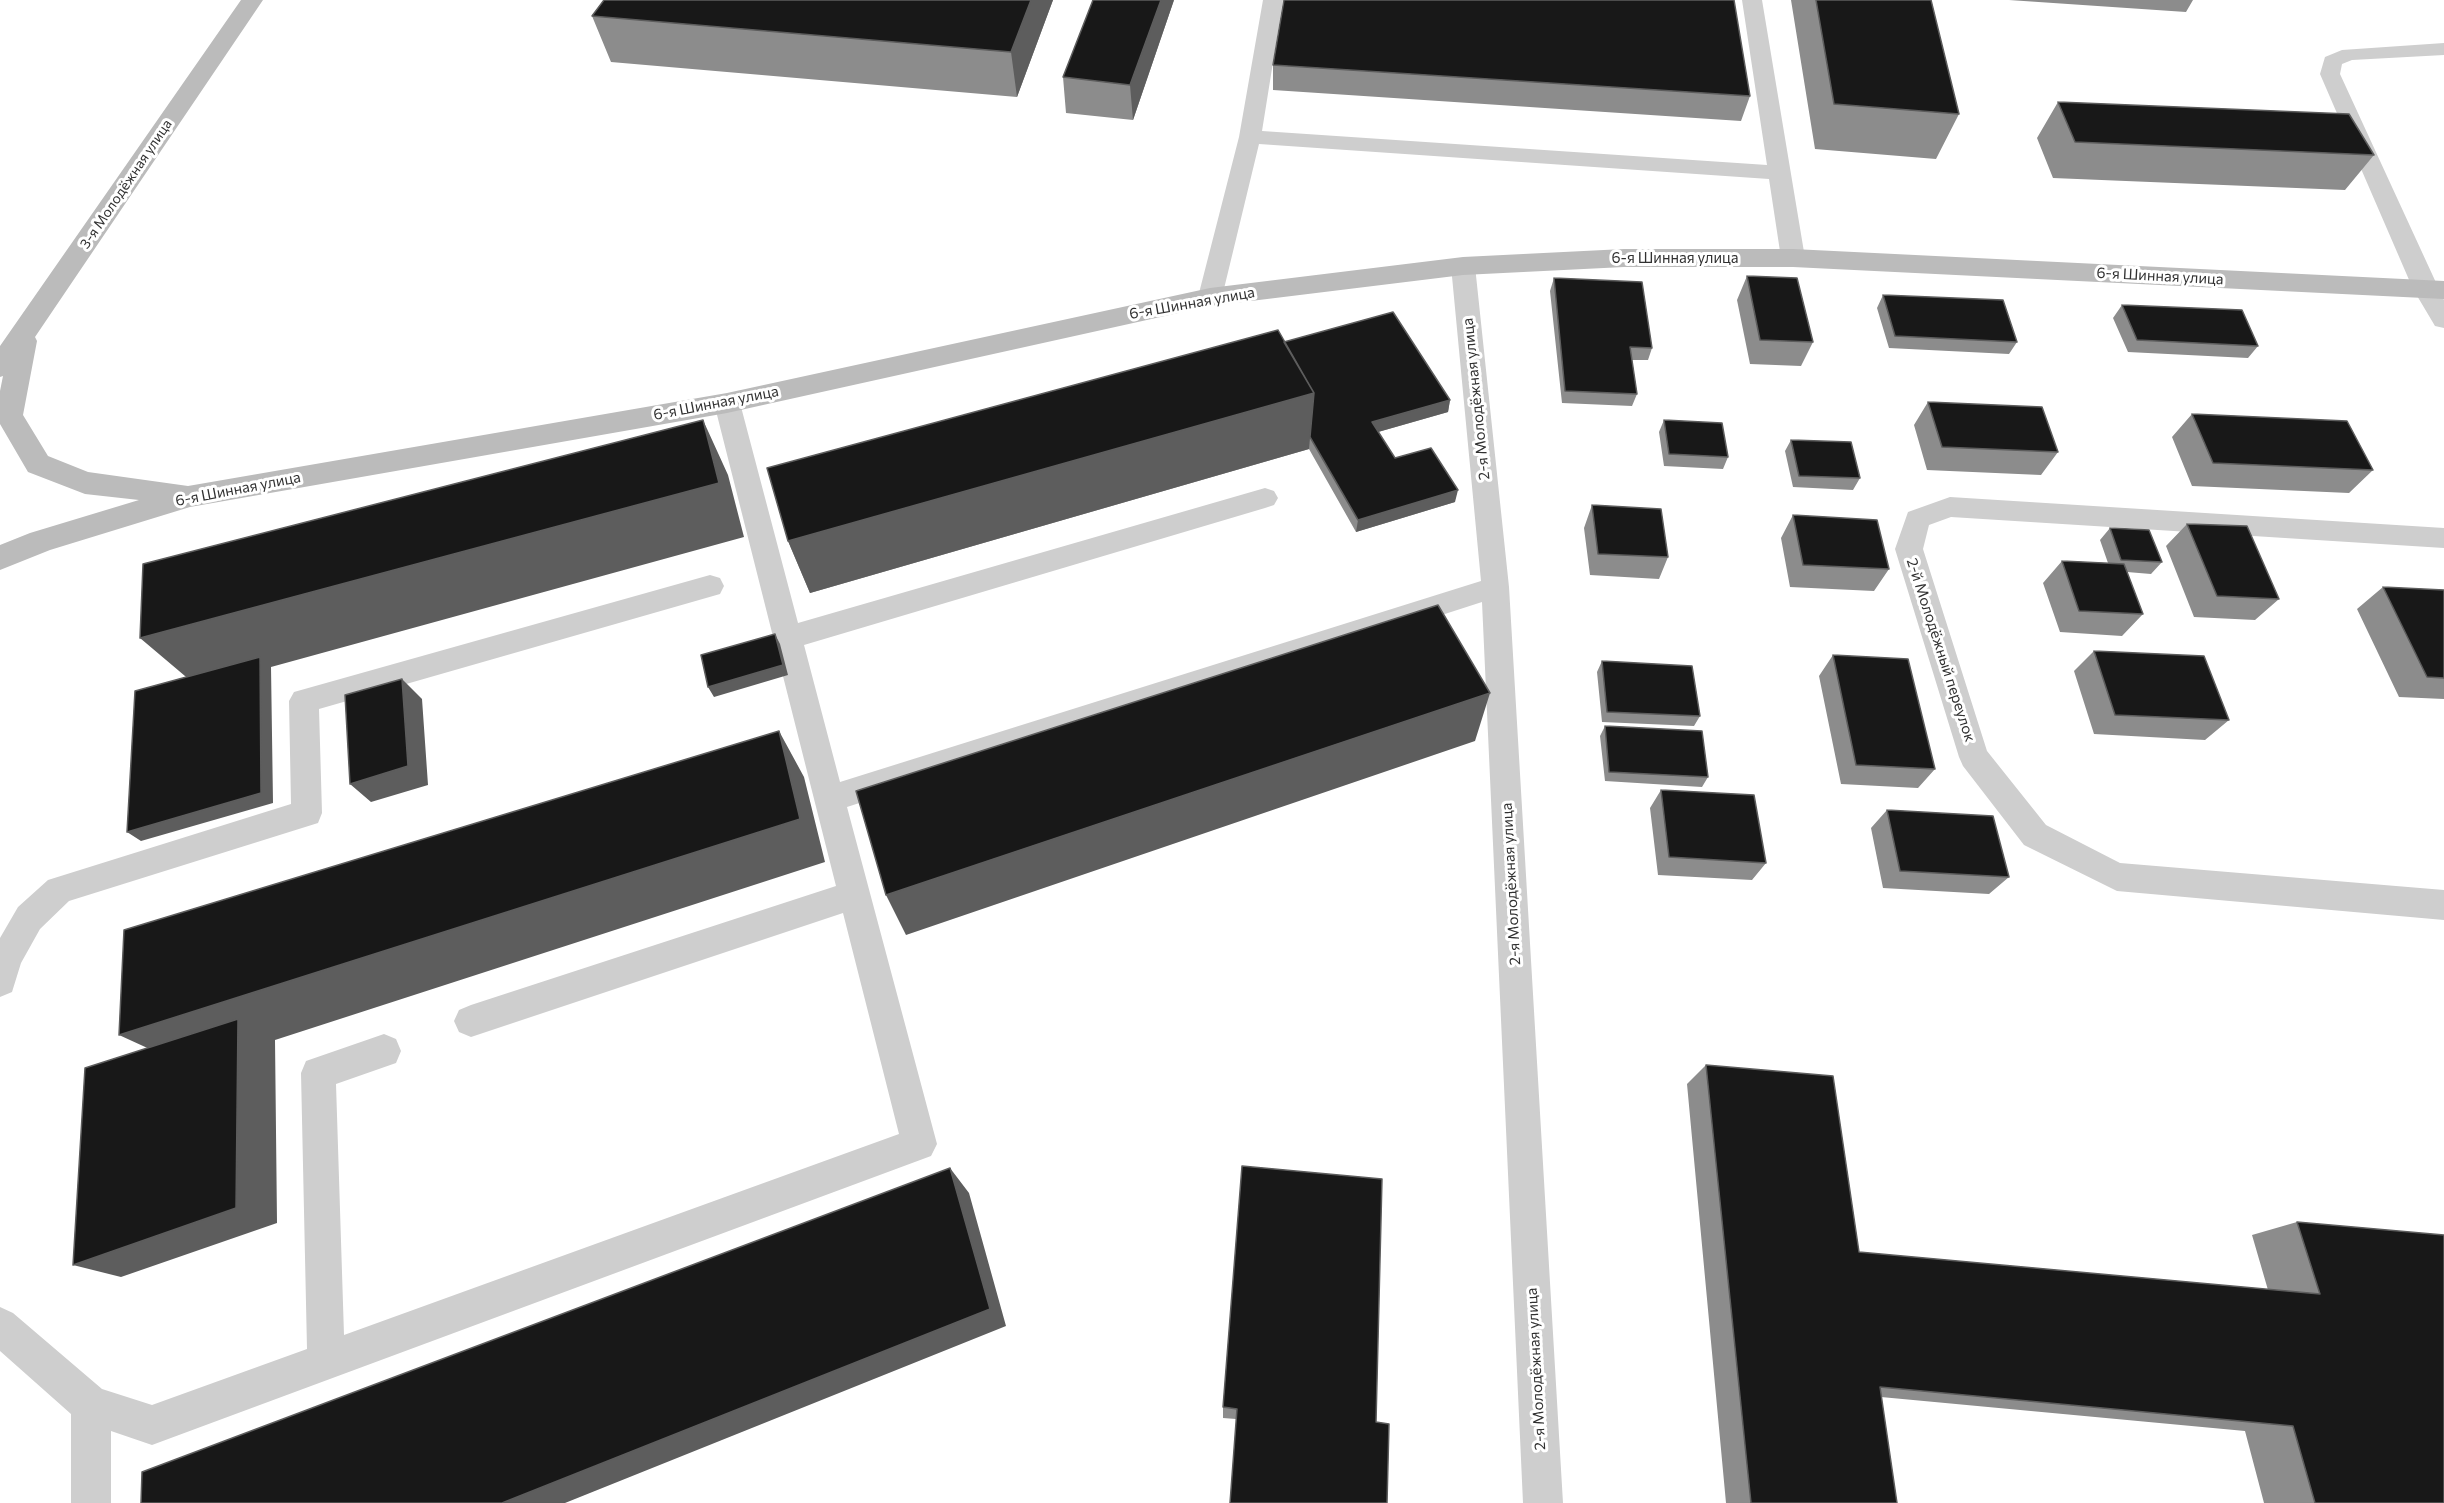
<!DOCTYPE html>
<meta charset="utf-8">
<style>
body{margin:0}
canvas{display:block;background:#fff}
</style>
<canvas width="2444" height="1503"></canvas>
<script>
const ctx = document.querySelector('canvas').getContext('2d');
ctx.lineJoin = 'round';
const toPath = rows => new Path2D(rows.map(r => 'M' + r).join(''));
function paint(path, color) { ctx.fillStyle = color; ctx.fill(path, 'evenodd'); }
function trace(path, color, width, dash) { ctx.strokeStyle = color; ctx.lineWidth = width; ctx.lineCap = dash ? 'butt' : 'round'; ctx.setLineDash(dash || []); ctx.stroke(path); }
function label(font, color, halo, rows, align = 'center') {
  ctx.font = font + ' Commissioner,sans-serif'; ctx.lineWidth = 6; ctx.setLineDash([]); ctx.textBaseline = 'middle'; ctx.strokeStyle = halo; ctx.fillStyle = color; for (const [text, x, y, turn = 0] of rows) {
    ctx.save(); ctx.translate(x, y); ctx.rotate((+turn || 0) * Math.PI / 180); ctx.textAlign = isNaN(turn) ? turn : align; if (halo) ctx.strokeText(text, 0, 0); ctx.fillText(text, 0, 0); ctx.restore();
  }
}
paint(toPath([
 [1263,0,1283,0,1262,131,1767,165,1742,0,1762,0,1805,258,1801,263,1793,266,1785,263,1781,258,1769,179,1259,144,1222,297,1218,303,1210,305,1202,303,1198,297,1239,137,1263,0],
 [2444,43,2444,55,2352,60,2342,64,2340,74,2444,300,2444,328,2435,326,2413,289,2320,74,2325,57,2342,50,2444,43],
 [1463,258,1471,260,1475,266,1509,587,1563,1503,1523,1503,1482,602,847,807,937,1144,931,1156,152,1445,111,1431,111,1503,71,1503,71,1414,0,1351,0,1307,13,1313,102,1389,152,1405,307,1349,301,1073,306,1061,384,1034,396,1039,401,1051,396,1063,336,1084,344,1335,899,1134,843,913,471,1037,459,1032,454,1021,459,1010,471,1005,836,886,714,403,718,397,727,394,736,397,740,403,798,623,1265,488,1274,491,1278,498,1274,505,1265,508,804,645,840,782,1481,581,1451,266,1455,260,1463,258],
 [1950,497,2444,528,2444,548,1951,517,1929,525,1923,549,1987,751,2046,825,2120,863,2444,890,2444,920,2117,891,2024,845,1963,766,1959,757,1895,549,1908,512,1950,497],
 [710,575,720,578,724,586,720,594,319,709,322,813,318,823,69,901,40,929,21,963,12,992,0,997,0,938,18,907,48,880,291,804,289,701,294,692,710,575]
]), '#cecece');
paint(toPath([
 [241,0,263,0,35,337,37,341,23,415,48,456,88,472,188,486,727,393,1210,288,1463,257,1624,249,1793,249,2444,281,2444,299,1793,267,1624,267,1463,275,1210,306,727,413,190,507,50,550,0,570,0,545,30,533,139,500,85,494,28,472,0,424,0,391,3,376,0,377,0,346,241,0]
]), '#bbb');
paint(toPath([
 [604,0,1053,0,1017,97,611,62,592,16],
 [1174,0,1133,120,1066,113,1063,77],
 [1791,0,1931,0,1959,114,1936,159,1815,149],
 [2009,0,2193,0,2186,12],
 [1273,65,1750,96,1741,121,1273,90],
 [2058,102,2374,155,2345,190,2053,178,2037,138],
 [1747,276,1813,342,1801,366,1750,364,1737,300],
 [1554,278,1652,348,1648,360,1632,360,1637,394,1632,406,1562,403,1550,291],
 [1883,295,2017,342,2009,354,1889,348,1877,308],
 [2122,305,2258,346,2248,358,2128,352,2113,318],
 [1284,342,1450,400,1448,412,1378,432,1395,458,1455,502,1356,532,1309,449,810,593,788,541],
 [1928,402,2058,452,2041,475,1927,470,1914,425],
 [2192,414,2373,470,2349,493,2192,486,2172,437],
 [1664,420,1728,457,1723,469,1664,466,1659,432],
 [1791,440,1860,478,1853,490,1793,487,1785,451],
 [1592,505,1668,557,1659,579,1590,575,1584,528],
 [1793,515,1889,569,1874,591,1790,587,1781,538],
 [2187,524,2279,599,2255,620,2194,617,2166,546],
 [2110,528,2162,562,2151,574,2127,572,2143,614,2122,636,2060,632,2043,583,2062,561,2108,563,2100,540],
 [2383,587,2444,590,2444,699,2399,697,2357,609],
 [2094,651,2229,720,2205,740,2094,734,2074,671],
 [1833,655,1935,769,1918,788,1841,784,1819,676],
 [1602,661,1700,716,1694,726,1602,722,1597,672],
 [1605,726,1708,777,1702,787,1605,781,1600,736],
 [1661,790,1766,863,1752,880,1658,875,1650,808],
 [1887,810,2009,877,1989,894,1883,888,1871,828],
 [1706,1065,1859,1252,2268,1290,2252,1235,2297,1222,2444,1503,2264,1503,2245,1431,1881,1397,1897,1503,1726,1503,1687,1084],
 [1223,1407,1376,1422,1236,1419,1223,1418]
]), '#8c8c8c');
paint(toPath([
 [1031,0,1053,0,1017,97,1011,52],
 [1161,0,1174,0,1133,120,1130,85],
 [1314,393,1309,449,810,593,788,541],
 [1450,400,1448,412,1371,434,1372,422],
 [703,420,728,475,744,537,271,667,273,803,141,841,127,832,198,687,140,638],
 [1458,490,1455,502,1356,532,1358,520],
 [775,634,780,644,788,675,714,697,708,687],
 [402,679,422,699,428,785,371,802,350,784],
 [1490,693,1475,741,906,935,886,895],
 [779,731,804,777,825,862,275,1040,277,1223,121,1277,73,1265,189,1067,119,1035],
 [950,1168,969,1193,1006,1326,565,1503,502,1503]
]), '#5d5d5d');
const building = toPath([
 [604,0,1031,0,1011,52,592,16,604,0],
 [1093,0,1161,0,1130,85,1063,77,1093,0],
 [1284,0,1734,0,1750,96,1273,65,1284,0],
 [1816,0,1931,0,1959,114,1834,104,1816,0],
 [2058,102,2349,114,2374,155,2075,142,2058,102],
 [1747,276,1797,278,1813,342,1760,340,1747,276],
 [1554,278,1642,282,1652,348,1630,347,1637,394,1565,391,1554,278],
 [1883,295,2003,300,2017,342,1895,336,1883,295],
 [2122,305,2242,310,2258,346,2137,340,2122,305],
 [1393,312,1450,400,1372,422,1395,458,1431,448,1458,490,1358,520,1310,437,1314,393,1284,342,1393,312],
 [1278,330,1314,393,788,541,767,468,1278,330],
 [1928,402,2042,407,2058,452,1942,447,1928,402],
 [2192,414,2347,421,2373,470,2213,463,2192,414],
 [703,420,719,483,140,638,143,564,703,420],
 [1664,420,1722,423,1728,457,1669,454,1664,420],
 [1791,440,1851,442,1860,478,1799,476,1791,440],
 [1592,505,1661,509,1668,557,1598,554,1592,505],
 [1793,515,1877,520,1889,569,1803,565,1793,515],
 [2187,524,2247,526,2279,599,2217,596,2187,524],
 [2110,528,2149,530,2162,562,2121,560,2110,528],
 [2062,561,2124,564,2143,614,2079,611,2062,561],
 [2383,587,2444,590,2444,678,2427,677,2383,587],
 [1438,605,1490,693,886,895,856,791,1438,605],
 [775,634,783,665,708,687,701,655,775,634],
 [2094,651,2204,656,2229,720,2115,715,2094,651],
 [1833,655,1908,659,1935,769,1856,765,1833,655],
 [260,657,261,793,127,832,135,691,260,657],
 [1602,661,1692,666,1700,716,1607,712,1602,661],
 [402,679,408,766,350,784,345,695,402,679],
 [1605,726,1702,731,1708,777,1609,772,1605,726],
 [779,731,800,819,119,1035,124,930,779,731],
 [1661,790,1754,795,1766,863,1669,857,1661,790],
 [1887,810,1993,816,2009,877,1900,871,1887,810],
 [238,1019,236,1208,73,1265,85,1068,238,1019],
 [1706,1065,1833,1076,1859,1252,2320,1294,2297,1222,2444,1235,2444,1503,2315,1503,2293,1426,1880,1387,1897,1503,1751,1503,1706,1065],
 [1242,1166,1382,1179,1376,1422,1389,1424,1387,1503,1230,1503,1237,1409,1223,1407,1242,1166],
 [950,1168,990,1309,502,1503,141,1503,142,1472,950,1168]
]);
paint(building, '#181818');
trace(building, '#5d5d5d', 1.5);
label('14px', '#313131', '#fff', [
 ["3-я Молодёжная улица",126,184,-56]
]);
label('15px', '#313131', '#fff', [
 ["6-я Шинная улица",1675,258],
 ["6-я Шинная улица",2160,276,3],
 ["6-я Шинная улица",1192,303,-10],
 ["2-я Молодёжная улица",1476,399,-96],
 ["6-я Шинная улица",716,403,-11],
 ["6-я Шинная улица",238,489,-11],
 ["2-й Молодёжный переулок",1941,650,72],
 ["2-я Молодёжная улица",1511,884,-93],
 ["2-я Молодёжная улица",1536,1369,-93]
]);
</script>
